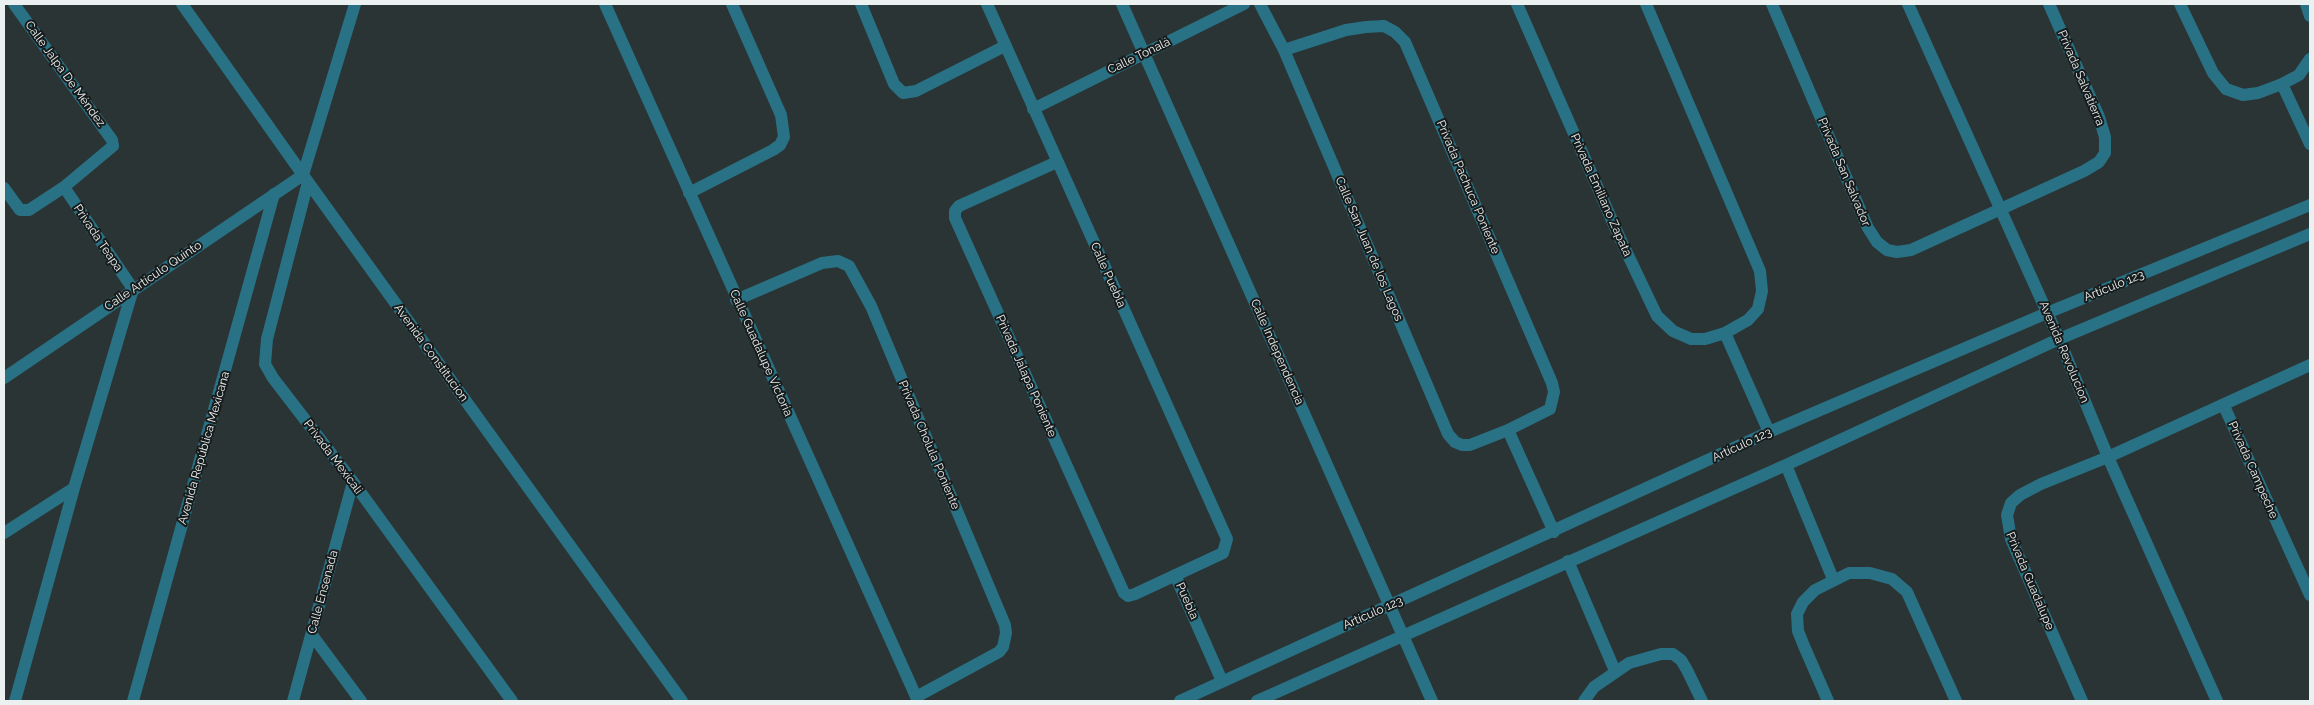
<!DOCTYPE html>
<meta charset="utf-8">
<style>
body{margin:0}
#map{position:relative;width:2314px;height:705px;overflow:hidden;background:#2b3434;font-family:Raleway,sans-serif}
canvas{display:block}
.frame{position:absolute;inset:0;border:5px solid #ebf1f1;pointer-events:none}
</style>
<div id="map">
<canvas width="2314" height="705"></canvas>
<div class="frame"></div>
</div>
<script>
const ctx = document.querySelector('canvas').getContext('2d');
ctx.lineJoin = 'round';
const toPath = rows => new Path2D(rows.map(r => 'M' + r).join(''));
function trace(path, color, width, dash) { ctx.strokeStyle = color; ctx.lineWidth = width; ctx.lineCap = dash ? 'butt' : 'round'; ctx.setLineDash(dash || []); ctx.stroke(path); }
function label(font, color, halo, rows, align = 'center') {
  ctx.font = font + ' Raleway,sans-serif'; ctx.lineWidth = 4; ctx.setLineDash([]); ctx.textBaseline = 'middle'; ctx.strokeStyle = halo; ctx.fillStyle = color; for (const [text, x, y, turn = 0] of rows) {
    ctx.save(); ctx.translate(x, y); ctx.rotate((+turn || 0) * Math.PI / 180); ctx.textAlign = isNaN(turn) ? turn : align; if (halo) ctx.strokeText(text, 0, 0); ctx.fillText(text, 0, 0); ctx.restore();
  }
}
trace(toPath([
 [182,4,303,175,682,701],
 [605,4,918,701],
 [861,4,894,84,903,93,916,91,1005,46],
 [987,4,1227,539,1223,553,1135,594,1128,596,1124,593,955,218,955,211,959,206,1057,162],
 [1122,4,1432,701],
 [1260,4,1284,50,1448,434,1455,442,1462,445,1470,445,1508,430,1550,409,1554,392,1552,383,1405,42,1395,32,1384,26,1366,27,1346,30,1284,50],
 [1517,4,1618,234,1657,316,1673,331,1691,339,1705,339,1725,333,1748,320,1758,309,1762,291,1760,271,1646,4],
 [1772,4,1868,228,1877,242,1887,250,1897,252,1911,250,2084,171,2099,162,2105,153,2105,137,2099,117,2049,4],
 [1908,4,2059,339,2108,457,2217,701],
 [2180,4,2213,73,2226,89,2243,95,2258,93,2282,84,2299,75,2310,59],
 [2306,4,2310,16],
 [2282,84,2310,144],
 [1033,109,1244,4],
 [303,175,355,4],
 [308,182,267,339,265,364,273,378,353,482,512,701],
 [4,188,20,210,29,210,64,187,113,146,112,140,14,4],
 [689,193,773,150,780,145,784,137,781,115,732,4],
 [736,300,822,263,838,261,849,266,871,306,1005,625,1006,633,1003,647,999,652,916,697],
 [1725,333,1769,432],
 [4,378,303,175],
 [2224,406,2310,595],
 [1508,430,1554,532],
 [1786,465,1833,579],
 [4,533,74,488],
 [1568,561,1615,671],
 [1175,575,1222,681],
 [312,635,361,701],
 [15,701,74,488,133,289,64,187],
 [133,701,274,194],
 [293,701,353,482],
 [1180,701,1769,432,2047,313,2310,205],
 [1257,701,1786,465,2059,339,2310,234],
 [1584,701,1594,687,1629,663,1661,654,1673,654,1681,660,1687,670,1702,701],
 [1828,701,1804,646,1798,631,1797,614,1803,602,1815,590,1849,573,1870,573,1892,579,1907,592,1956,701],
 [2082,701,2011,539,2007,515,2011,503,2020,495,2041,484,2108,457,2310,365]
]), '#297184', 12);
label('12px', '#ebf1f1', '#171b1b', [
 ["Calle Tonalá",1139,56,-26],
 ["Calle Jalpa De Méndez",65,74,54],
 ["Privada Salvatierra",2081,78,67],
 ["Privada San Salvador",1844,172,67],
 ["Privada Pachuca Poniente",1468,187,67],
 ["Privada Emiliano Zapata",1601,195,66],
 ["Privada Teapa",98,238,56],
 ["Calle San Juan de los Lagos",1369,249,67],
 ["Calle Puebla",1108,275,66],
 ["Calle Artículo Quinto",153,276,-34],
 ["Artículo 123",2114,286,-22],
 ["Calle Independencia",1277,352,66],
 ["Avenida Revolucion",2064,352,67],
 ["Avenida Constitucion",431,353,54],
 ["Calle Guadalupe Victoria",761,353,66],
 ["Privada Jalapa Poniente",1026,376,66],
 ["Privada Cholula Poniente",929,445,67],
 ["Artículo 123",1742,445,-25],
 ["Avenida República Mexicana",204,448,-74],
 ["Privada Mexicali",333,457,53],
 ["Privada Campeche",2253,470,66],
 ["Privada Guadalupe",2030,581,67],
 ["Calle Ensenada",323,592,-75],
 ["Puebla",1187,601,66],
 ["Artículo 123",1373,613,-24]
]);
</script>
